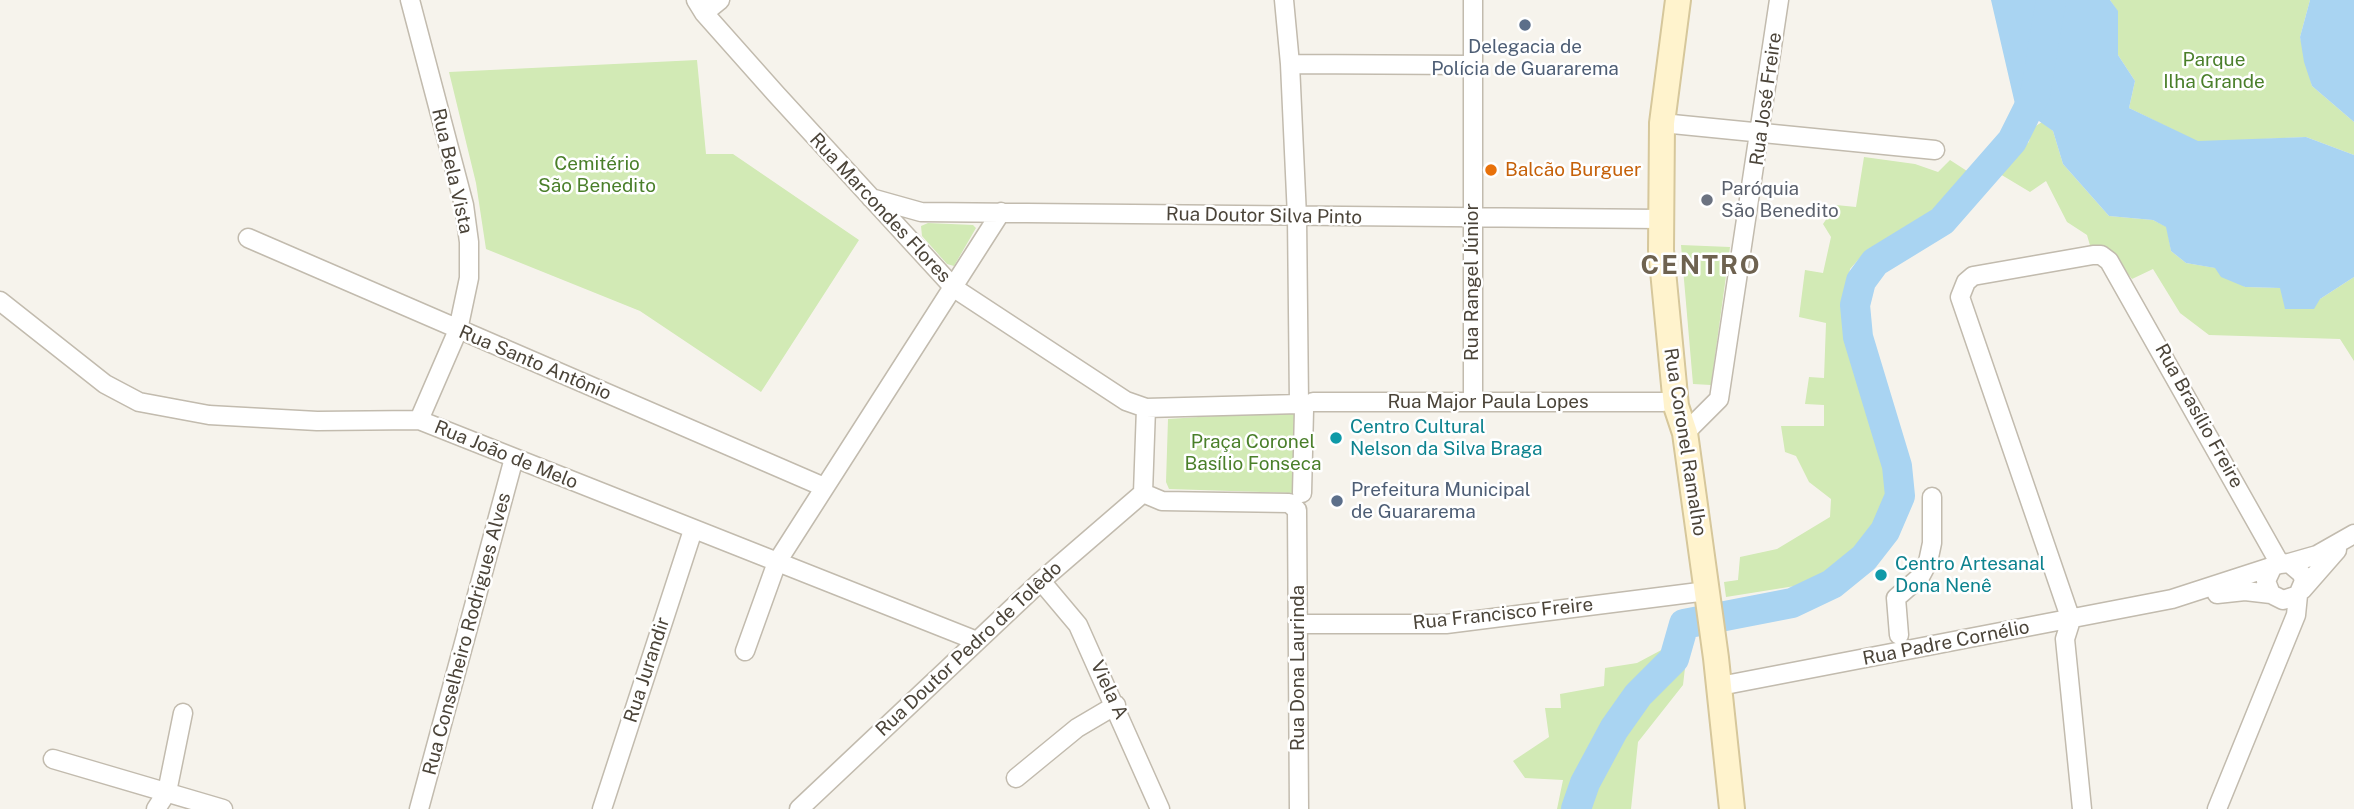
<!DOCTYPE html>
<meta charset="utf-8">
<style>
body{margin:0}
canvas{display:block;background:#f6f3ec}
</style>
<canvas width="2354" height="809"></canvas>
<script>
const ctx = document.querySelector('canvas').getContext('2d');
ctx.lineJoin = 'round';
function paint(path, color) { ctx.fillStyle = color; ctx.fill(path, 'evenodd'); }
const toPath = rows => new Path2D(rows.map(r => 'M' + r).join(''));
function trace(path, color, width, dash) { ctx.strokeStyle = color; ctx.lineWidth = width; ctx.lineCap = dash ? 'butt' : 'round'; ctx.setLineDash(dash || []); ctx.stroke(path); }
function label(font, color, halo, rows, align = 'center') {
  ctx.font = font + ' "Public Sans",sans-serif'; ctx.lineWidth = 5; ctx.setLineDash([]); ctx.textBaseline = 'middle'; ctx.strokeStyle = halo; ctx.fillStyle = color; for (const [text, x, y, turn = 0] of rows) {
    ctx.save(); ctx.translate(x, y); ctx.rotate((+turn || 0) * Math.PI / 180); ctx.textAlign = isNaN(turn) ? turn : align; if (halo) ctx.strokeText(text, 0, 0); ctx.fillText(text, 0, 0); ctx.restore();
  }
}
paint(toPath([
 [2110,0,2310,0,2300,37,2312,86,2354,122,2354,155,2306,137,2198,142,2129,108,2135,81,2118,55,2118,12],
 [697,60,706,154,733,154,859,240,761,392,640,311,486,249,476,183,449,72],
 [2042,122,2053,131,2063,164,2109,216,2153,220,2167,227,2171,251,2186,263,2216,268,2245,287,2280,288,2320,299,2354,277,2354,361,2340,339,2209,335,2180,313,2153,269,2132,279,2110,251,2091,249,2087,235,2067,222,2046,181,2030,192,2000,174,2012,155,2029,142,2031,129],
 [1864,157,1915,164,1938,172,1950,160,1967,171,1930,213,1867,250,1850,269,1844,303,1851,358,1872,414,1889,479,1880,520,1854,553,1826,572,1795,586,1726,597,1724,582,1738,580,1740,557,1777,549,1830,517,1831,499,1809,482,1796,456,1785,452,1781,426,1824,426,1824,405,1805,404,1809,377,1824,378,1826,323,1799,317,1805,270,1823,273,1831,237,1823,224,1836,205,1856,207],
 [928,223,973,225,976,228,954,266,947,264,922,236,921,226],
 [1681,245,1730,247,1711,385,1693,384],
 [1294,411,1293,493,1169,489,1166,482,1168,419],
 [1667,647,1676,666,1685,668,1683,685,1638,742,1631,809,1557,809,1563,780,1525,778,1513,761,1549,737,1545,708,1561,708,1560,694,1604,686,1605,668,1637,663]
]), '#d2eab5');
paint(toPath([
 [1991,0,2110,0,2118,11,2118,55,2135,81,2129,108,2198,141,2306,137,2354,155,2354,277,2320,299,2314,309,2285,309,2280,288,2245,287,2221,277,2215,268,2186,263,2171,251,2166,227,2153,220,2109,216,2063,164,2053,131,2015,104],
 [2310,0,2354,0,2354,122,2312,86,2304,62,2300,37]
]), '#a9d4f2');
trace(toPath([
 [1576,809,1585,783,1614,729,1638,695,1674,659,1684,624,1792,603,1832,584,1864,558,1885,531,1900,496,1897,466,1858,337,1855,305,1861,281,1875,262,1942,221,2012,141,2035,95,2051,0]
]), '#a9d4f2', 30);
const street = toPath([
 [410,0,464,205,469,242,469,278,458,330,419,420],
 [696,0,704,13,776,94,954,288,1126,401,1146,408,1299,404,1297,217,1290,64,1284,0],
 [704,13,720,0],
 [1290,64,1471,65],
 [1662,123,1935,150],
 [871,198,921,212,1660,219],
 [248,238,824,487],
 [0,301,105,384,139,402,209,415,317,421,419,420,977,641],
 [1473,396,1473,0],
 [1313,402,1663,402],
 [1685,433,1719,399,1779,0],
 [1143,493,1162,501,1289,503,1297,510,1299,809],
 [1143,493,1146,408],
 [1302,493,1304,410],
 [2289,563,2317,555,2354,534],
 [1041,581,1078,625,1160,809],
 [2302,590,2337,550],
 [2217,594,2245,591,2271,594],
 [1298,624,1446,624,1707,591],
 [1899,635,1896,598,1920,577,1928,562,1932,543,1932,497],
 [745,651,777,562,1001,212],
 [1720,686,2172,599,2280,564,2289,563,2302,574,2304,581,2298,595,2283,600,2271,594,2266,581,2272,568],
 [53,759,223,809],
 [1016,778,1077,728,1116,705],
 [156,809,167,792,183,713],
 [419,809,514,458],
 [602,809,693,530],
 [799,809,1041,581,1143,493],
 [2082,809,2065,639,2071,620,1960,297,1966,282,1973,276,2093,255,2101,255,2109,261,2280,564],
 [2217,809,2296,615,2298,595]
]);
const secondary = toPath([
 [1678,0,1662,123,1661,250,1676,406,1685,433,1716,658,1732,809]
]);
trace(street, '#c2bbae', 21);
trace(secondary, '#d6c79b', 28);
trace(street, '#fff', 18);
trace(secondary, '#fff3cd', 24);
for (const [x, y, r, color] of [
 [1525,25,7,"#5c6f8a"],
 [1491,170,7,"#e8710a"],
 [1707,200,7,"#6b7280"],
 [1336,438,7,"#0f9aa8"],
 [1337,501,7,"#5c6f8a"],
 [1881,575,7,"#0f9aa8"]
]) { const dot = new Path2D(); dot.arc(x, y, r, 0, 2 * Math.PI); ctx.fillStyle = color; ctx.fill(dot); trace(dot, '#fff', 2.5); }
label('19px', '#4e5e75', '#fff', [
 ["Delegacia de",1525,47],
 ["Polícia de Guararema",1525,69],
 ["Prefeitura Municipal",1351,490,"left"],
 ["de Guararema",1351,512,"left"]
]);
label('19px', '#4a7f2a', '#fff', [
 ["Parque",2214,60],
 ["Ilha Grande",2214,82],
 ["Cemitério",597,164],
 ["São Benedito",597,186],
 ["Praça Coronel",1253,442],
 ["Basílio Fonseca",1253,464]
]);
label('19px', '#4b4439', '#fff', [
 ["Rua José Freire",1766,99,-82],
 ["Rua Bela Vista",452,171,77],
 ["Rua Marcondes Flores",880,208,47],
 ["Rua Doutor Silva Pinto",1264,216,1],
 ["Rua Rangel Júnior",1472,282,-90],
 ["Rua Santo Antônio",535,363,23],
 ["Rua Major Paula Lopes",1488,402],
 ["Rua Brasílio Freire",2199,416,61],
 ["Rua Coronel Ramalho",1685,442,81],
 ["Rua João de Melo",506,455,22],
 ["Rua Francisco Freire",1503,614,-6],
 ["Rua Conselheiro Rodrigues Alves",467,634,-75],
 ["Rua Padre Cornélio",1946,643,-11],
 ["Rua Doutor Pedro de Tolêdo",969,649,-43],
 ["Rua Dona Laurinda",1298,668,-90],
 ["Rua Jurandir",647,670,-72],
 ["Viela A",1109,690,65]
]);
label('19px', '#c56008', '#fff', [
 ["Balcão Burguer",1505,170]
], 'left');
label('19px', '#5b616d', '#fff', [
 ["Paróquia",1721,189],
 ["São Benedito",1721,211]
], 'left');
label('19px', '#0d838f', '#fff', [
 ["Centro Cultural",1350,427],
 ["Nelson da Silva Braga",1350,449],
 ["Centro Artesanal",1895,564],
 ["Dona Nenê",1895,586]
], 'left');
ctx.letterSpacing = '2px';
label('bold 26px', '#6e6250', '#fff', [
 ["CENTRO",1701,266]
]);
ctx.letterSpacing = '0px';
</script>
